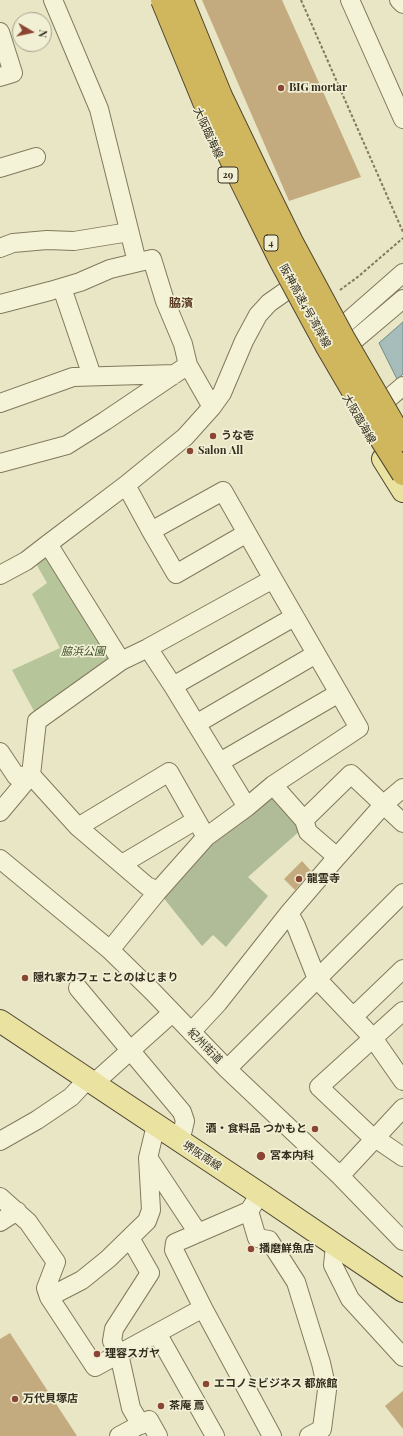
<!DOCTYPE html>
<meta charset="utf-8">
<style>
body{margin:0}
#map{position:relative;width:403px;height:1436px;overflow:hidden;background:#e9e6c5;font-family:"Playfair Display",serif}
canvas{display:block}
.north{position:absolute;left:12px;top:12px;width:40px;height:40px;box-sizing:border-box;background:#f1efd4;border:1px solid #a5a28c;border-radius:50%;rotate:99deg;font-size:11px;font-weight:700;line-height:16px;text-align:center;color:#342e1f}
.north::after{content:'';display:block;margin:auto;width:14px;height:18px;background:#8b4633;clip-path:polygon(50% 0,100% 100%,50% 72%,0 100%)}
</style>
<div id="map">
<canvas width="403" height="1436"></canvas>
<div class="north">N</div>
</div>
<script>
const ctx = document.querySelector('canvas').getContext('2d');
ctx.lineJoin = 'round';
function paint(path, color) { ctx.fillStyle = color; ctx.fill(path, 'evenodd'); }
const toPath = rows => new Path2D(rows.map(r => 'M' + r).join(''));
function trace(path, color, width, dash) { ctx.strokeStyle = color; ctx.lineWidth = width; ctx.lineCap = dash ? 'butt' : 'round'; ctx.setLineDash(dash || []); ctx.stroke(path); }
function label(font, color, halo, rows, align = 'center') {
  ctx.font = font + ' "Playfair Display","Noto Sans JP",serif'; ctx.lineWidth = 3.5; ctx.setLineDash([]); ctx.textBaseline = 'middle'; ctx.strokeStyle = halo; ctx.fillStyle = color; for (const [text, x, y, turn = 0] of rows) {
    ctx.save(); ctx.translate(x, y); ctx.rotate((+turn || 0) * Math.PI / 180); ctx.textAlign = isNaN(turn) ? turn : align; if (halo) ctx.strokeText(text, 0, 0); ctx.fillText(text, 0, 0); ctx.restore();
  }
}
paint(toPath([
 [48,552,114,659,35,713,12,670,60,648,32,594,47,583,35,562]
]), '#b7c69a');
paint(toPath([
 [271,793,302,829,248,877,268,896,226,947,213,935,202,946,162,896,209,843]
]), '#b0bc98');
const water = toPath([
 [403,322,403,374,397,379,379,343,403,322]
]);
paint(water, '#a6bdbb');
trace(water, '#6e8a89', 1);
paint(toPath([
 [202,0,282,0,361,177,289,201],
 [302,861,311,871,295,890,284,879],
 [10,1333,77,1436,0,1436,0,1339],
 [403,1391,403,1429,385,1406]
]), '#c3aa7f');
const minor = toPath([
 [53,0,99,109,137,262],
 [350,0,403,119],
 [399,0,403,4],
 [0,32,13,73,0,77],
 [0,168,36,157],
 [0,248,13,243,47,240,74,241,129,232],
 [62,288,92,376],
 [0,304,50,291,80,282,110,269,152,259,165,301,183,344,188,365,212,407],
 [328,336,346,323,403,273],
 [338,354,403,299],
 [389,398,403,386],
 [0,403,73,377,175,374],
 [0,463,67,445,105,421,188,365],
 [126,485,151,531,223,491,273,579,359,728,273,785,247,807,206,837,158,891,147,886,78,827,31,775,37,721,121,661,148,648,273,579],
 [151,531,176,574,247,533],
 [48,544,121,661],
 [0,575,26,561,48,544,126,485,185,437,212,407,222,393,244,341,258,315,269,303,286,291],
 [148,648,173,686,247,807],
 [173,686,294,617],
 [196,724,316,654],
 [0,752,16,776,31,775],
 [220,762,339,693],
 [273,785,304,820,351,774,403,823],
 [0,812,31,775],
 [78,827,169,772,206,837],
 [337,857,384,804,403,788],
 [0,859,110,950,152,991,227,1069,340,1176,403,1241],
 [122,864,196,820],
 [289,913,296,926,317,979,373,1038,403,1081],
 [110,950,158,891],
 [78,988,182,1112,185,1121,180,1142],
 [403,1011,319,1087,375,1140,381,1142,403,1157],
 [353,1017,403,969],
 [191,1032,218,1003,289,913,337,857,308,832,304,820],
 [227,1069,403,893],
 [93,1084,172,1013],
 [156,1125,148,1158,151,1210,147,1221,108,1259,82,1280,49,1297,95,1367,203,1308,272,1436],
 [0,1141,37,1120,71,1097,87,1080],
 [149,1159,198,1233],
 [340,1176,403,1108],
 [260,1194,249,1211,257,1238,269,1240,296,1282,321,1363,327,1390,322,1429,309,1436],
 [0,1197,28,1222,56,1262,46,1288,49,1297],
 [0,1222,17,1211],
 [130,1238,150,1273,114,1329,112,1341,119,1354,131,1408,141,1425],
 [335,1246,333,1265,350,1299,403,1357],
 [203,1308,174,1250,175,1243,249,1211],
 [157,1333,215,1436],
 [119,1436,149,1420,158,1436]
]);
const major = toPath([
 [383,459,403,491],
 [0,1021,260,1194,403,1291]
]);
trace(minor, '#82795d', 20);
trace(major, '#504631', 24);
trace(toPath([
 [301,0,403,232],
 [340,290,359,276,403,238]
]), '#82795d', 2, [3, 2]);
trace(minor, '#f5f3d7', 18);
trace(major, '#e9e2a0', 22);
const highwayBridge = toPath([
 [162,0,204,102,241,181,280,260,327,347,379,436,403,474],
 [182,0,221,96,258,173,293,244,343,337,403,440]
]);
trace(highwayBridge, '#504631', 24, []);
trace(highwayBridge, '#d0b75e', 22);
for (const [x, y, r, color] of [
 [281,88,4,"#8b4633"],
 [213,436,4,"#8b4633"],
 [190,451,4,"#8b4633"],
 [299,879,4,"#8b4633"],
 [25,978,4,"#8b4633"],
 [315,1129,4,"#8b4633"],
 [261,1156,5,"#8b4633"],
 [251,1249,4,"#8b4633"],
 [97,1354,4,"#8b4633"],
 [206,1384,4,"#8b4633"],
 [15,1399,4,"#8b4633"],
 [161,1406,4,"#8b4633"]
]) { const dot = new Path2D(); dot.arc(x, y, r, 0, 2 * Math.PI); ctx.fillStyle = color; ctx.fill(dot); trace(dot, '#f1efd4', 1.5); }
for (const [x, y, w] of [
 [228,175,20],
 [271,243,14]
]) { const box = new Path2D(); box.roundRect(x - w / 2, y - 8, w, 16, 3); ctx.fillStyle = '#f1efd4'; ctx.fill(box); trace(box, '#342e1f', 1); }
label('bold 10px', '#342e1f', null, [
 ["29",228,175],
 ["4",271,243]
]);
label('bold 11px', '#342e1f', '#f1efd4', [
 ["BIG mortar",289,88],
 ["うな壱",221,436],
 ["Salon All",198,451],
 ["龍雲寺",307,879],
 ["隠れ家カフェ ことのはじまり",33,978],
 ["酒・食料品 つかもと",307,1129,"right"],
 ["宮本内科",270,1156],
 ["播磨鮮魚店",259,1249],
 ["理容スガヤ",105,1354],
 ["エコノミビジネス 都旅館",214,1384],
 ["万代貝塚店",23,1399],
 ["茶庵 蔦",169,1406]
], 'left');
label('11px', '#342e1f', '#f1efd4', [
 ["大阪臨海線",208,133,65],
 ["阪神高速4号湾岸線",305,306,61],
 ["大阪臨海線",359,419,60],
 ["紀州街道",205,1046,45],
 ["堺阪南線",202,1156,33]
]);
label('italic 11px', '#3c4e28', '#f1efd4', [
 ["脇浜公園",83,652]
]);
label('bold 12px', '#5c3b23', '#f1efd4', [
 ["脇濱",181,303]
]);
</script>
